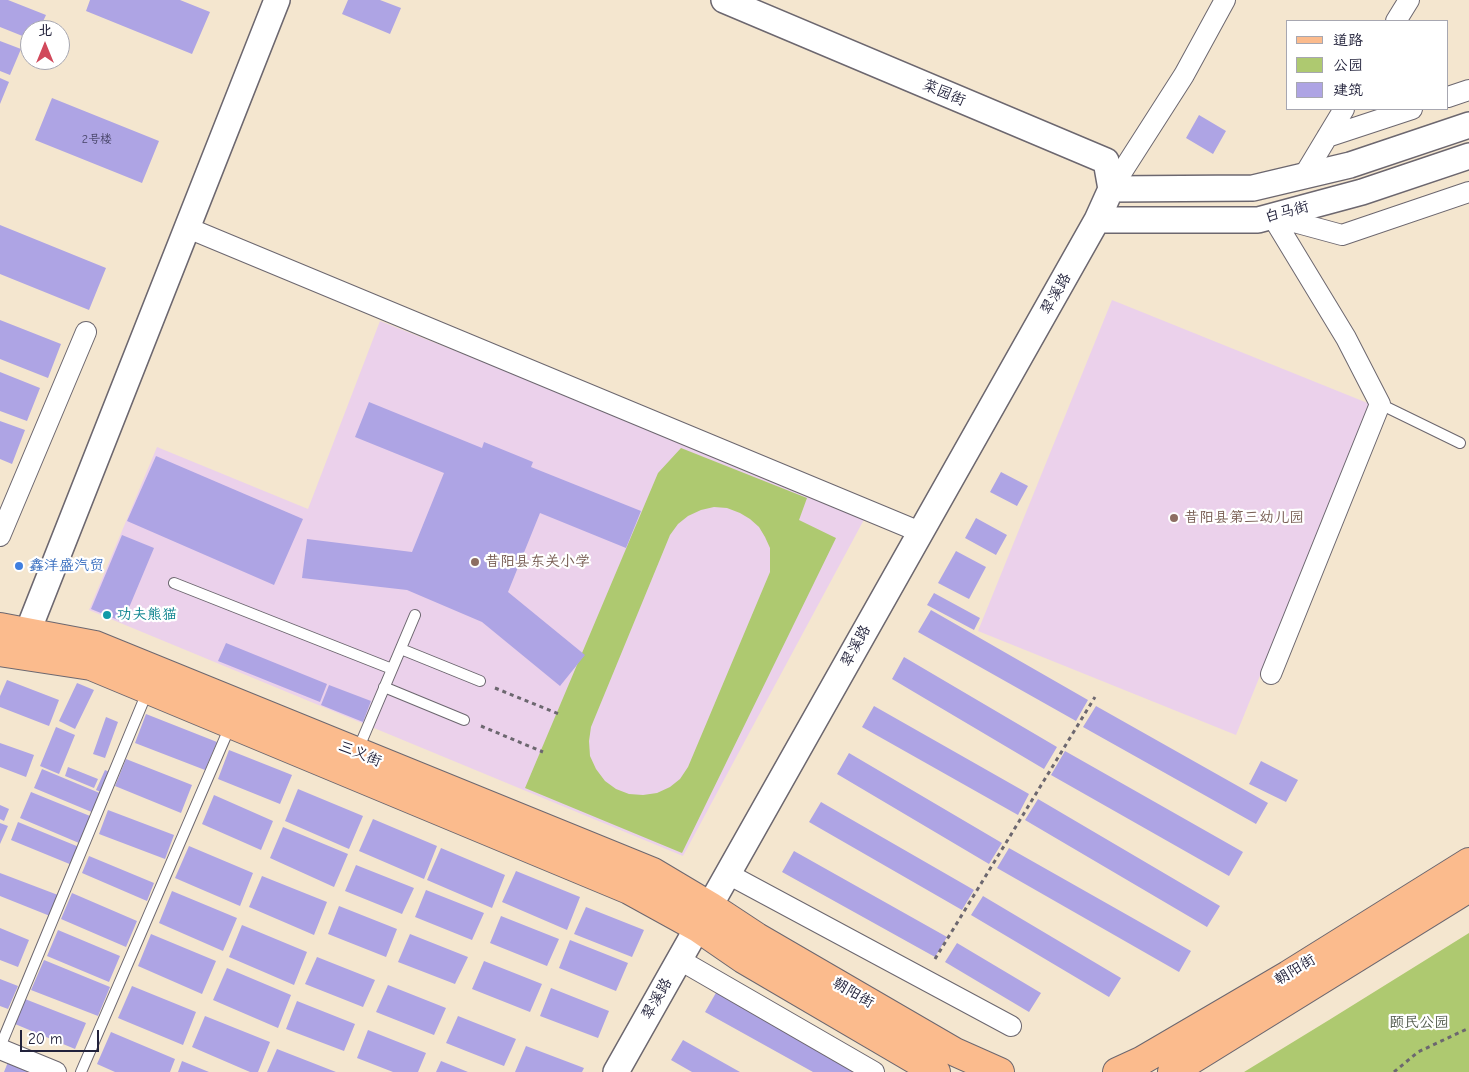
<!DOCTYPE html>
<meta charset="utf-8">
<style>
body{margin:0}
#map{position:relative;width:1469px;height:1072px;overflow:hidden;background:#f4e6cf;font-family:"Comic Neue","LXGW WenKai TC",sans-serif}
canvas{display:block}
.legend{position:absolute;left:1286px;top:20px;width:162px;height:90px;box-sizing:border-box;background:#fff;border:1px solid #a7a7b1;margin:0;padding:6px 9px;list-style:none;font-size:15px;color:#22223b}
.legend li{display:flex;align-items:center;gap:10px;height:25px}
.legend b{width:25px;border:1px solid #a7a7b1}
.north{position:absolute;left:20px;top:20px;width:50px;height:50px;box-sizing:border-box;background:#fff;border:1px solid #a7a7b1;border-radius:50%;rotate:0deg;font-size:14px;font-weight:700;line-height:20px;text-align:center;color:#22223b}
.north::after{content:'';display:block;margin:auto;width:18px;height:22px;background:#d1495b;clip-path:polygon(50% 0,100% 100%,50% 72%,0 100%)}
.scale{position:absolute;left:20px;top:1030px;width:79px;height:22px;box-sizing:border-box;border:2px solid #22223b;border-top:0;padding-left:6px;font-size:15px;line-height:18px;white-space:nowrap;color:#22223b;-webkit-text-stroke:4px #fff;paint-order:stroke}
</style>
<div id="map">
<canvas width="1469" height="1072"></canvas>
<ul class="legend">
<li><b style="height:6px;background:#fbbb8d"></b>道路</li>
<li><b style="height:14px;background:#aec970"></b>公园</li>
<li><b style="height:14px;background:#aea4e4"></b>建筑</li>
</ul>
<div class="north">北</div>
<div class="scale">20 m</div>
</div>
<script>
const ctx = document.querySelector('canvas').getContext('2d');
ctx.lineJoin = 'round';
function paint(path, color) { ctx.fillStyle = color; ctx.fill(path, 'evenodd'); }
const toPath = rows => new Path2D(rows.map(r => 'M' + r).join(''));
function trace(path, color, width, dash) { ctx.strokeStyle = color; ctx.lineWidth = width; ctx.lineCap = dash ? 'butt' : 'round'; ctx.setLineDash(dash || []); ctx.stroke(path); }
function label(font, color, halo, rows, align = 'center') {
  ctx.font = font + ' "Comic Neue","LXGW WenKai TC",sans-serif'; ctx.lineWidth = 4.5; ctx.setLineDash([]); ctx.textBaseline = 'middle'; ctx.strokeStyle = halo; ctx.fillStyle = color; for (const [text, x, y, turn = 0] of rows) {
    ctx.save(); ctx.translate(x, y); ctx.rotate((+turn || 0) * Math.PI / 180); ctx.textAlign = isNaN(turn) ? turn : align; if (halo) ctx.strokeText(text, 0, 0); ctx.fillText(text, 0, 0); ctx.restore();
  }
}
paint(toPath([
 [1112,300,1370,404,1236,735,978,631],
 [380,321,867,514,683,856,89,610,157,447,308,509]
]), '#ebd1eb');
paint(toPath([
 [681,448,807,498,799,520,836,538,682,853,525,788,658,473],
 [714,507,727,508,740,513,750,519,759,527,765,537,770,548,770,572,688,767,680,779,670,787,657,793,643,795,629,794,616,789,605,781,596,769,590,756,589,741,591,727,670,535,678,524,688,516,701,510],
 [1469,933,1469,1072,1244,1072,1329,1020]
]), '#aec970');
paint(toPath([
 [0,0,8,0,46,15,39,30,30,30,30,39,0,27],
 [90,0,180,0,210,12,192,54,86,11],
 [348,0,380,0,401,8,390,34,342,14],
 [0,41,21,49,10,75,0,71],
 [0,78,9,82,0,104],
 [52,98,159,141,142,183,35,140],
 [1199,115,1226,131,1213,154,1186,138],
 [0,225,106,268,89,310,0,274],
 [0,320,61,344,48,378,0,359],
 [0,372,40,388,27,421,0,411],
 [369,402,482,448,484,442,533,462,531,467,641,511,626,548,540,513,508,592,585,655,560,686,482,622,407,590,302,578,307,539,412,552,444,473,355,437],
 [0,421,25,430,12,464,0,459],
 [156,456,303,519,274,585,127,521],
 [1001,472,1028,486,1017,506,990,492],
 [976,518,1007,535,996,555,965,538],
 [122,535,154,548,123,622,91,609],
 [956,551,986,567,969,599,938,583],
 [934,593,980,618,974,630,927,605],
 [931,610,1088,700,1076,721,918,632],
 [226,643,327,684,320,702,218,661],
 [904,657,1057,747,1044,769,892,679],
 [7,680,59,700,49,726,0,707,0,696],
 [77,683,94,690,75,729,59,721],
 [329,685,371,701,363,722,321,705],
 [874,706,1029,794,1018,815,862,727],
 [1096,706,1268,803,1256,824,1083,727],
 [146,714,217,742,205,770,135,743],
 [106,717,118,722,105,758,93,754],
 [56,727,75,735,59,774,40,766],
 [0,743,34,755,26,777,0,767],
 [229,750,292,775,280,804,218,779],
 [1065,751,1243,852,1229,876,1051,775],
 [849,753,1002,843,989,864,837,774],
 [126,759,192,785,181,813,115,786],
 [1261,761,1298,780,1286,802,1249,784],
 [68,767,98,779,94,788,65,776],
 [42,769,102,794,94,813,34,788],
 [105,770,112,773,103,793,96,790],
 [298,789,363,816,349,849,285,821],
 [31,792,90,816,79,843,20,818],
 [214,795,273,821,261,850,202,824],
 [1038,799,1220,906,1207,927,1025,820],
 [821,802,974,890,962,910,809,822],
 [0,805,9,809,4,821,0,819],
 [108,810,174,835,165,859,99,834],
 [373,819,437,846,424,879,359,851],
 [18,822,79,847,72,865,11,840],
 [0,823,8,826,0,844],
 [283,827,348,854,334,887,270,858],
 [189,846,253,873,240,906,175,878],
 [441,848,505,875,492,908,427,880],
 [1009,848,1191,951,1179,972,997,868],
 [794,851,947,937,935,957,782,872],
 [89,856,154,883,147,901,82,873],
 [356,865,414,888,402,914,345,891],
 [516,871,580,897,567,930,502,902],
 [0,873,58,895,50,916,0,896],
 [262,876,327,902,314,935,249,907],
 [426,890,484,913,472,940,415,917],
 [172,891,237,918,223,951,159,923],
 [72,893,137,921,126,947,61,919],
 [983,896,1121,978,1109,997,971,915],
 [339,906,397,929,386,957,328,934],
 [586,907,644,930,632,957,574,934],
 [501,916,559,939,547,966,490,943],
 [242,925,307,952,294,985,229,957],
 [0,928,29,940,18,967,0,960],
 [58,930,120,956,109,982,47,956],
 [151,934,216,961,202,994,138,966],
 [410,934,468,957,455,984,398,962],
 [570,940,628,963,616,991,559,968],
 [957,943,1041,993,1029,1012,945,962],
 [317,957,375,980,363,1007,305,984],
 [44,960,110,987,98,1016,31,990],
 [484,961,542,984,530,1012,472,989],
 [227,968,291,995,278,1028,213,1000],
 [0,979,18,986,8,1009,0,1006],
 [388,985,446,1008,434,1035,376,1012],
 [132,986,196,1012,183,1045,118,1018],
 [551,988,609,1011,598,1038,540,1016],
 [717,991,862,1072,813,1072,705,1012],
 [25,999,86,1023,75,1049,15,1024],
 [297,1001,355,1024,344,1051,286,1029],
 [205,1016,270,1042,258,1072,250,1072,192,1047],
 [458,1016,516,1039,504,1066,446,1043],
 [368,1030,426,1053,418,1072,393,1072,357,1058],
 [111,1032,175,1059,170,1072,115,1072,97,1064],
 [683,1040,740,1072,692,1072,671,1060],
 [526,1046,584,1068,582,1072,515,1072],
 [277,1049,336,1072,267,1072],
 [182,1061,209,1072,178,1072],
 [441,1061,468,1072,436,1072],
 [8,1062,33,1072,4,1072]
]), '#aea4e4');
const service = toPath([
 [1380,404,1460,443],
 [174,583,392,669],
 [401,649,480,681],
 [384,687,464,720],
 [357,752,415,615],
 [0,1047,148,690],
 [81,1072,231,724]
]);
const minor = toPath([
 [1396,21,1409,0],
 [1448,97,1469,90],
 [1327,137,1412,109],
 [1303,177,1344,109],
 [1111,189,1184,75,1225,0],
 [1272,216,1342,235,1469,192],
 [188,228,920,532],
 [0,536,86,332],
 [1271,674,1380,404,1346,338,1272,216],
 [728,874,1011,1026],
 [680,960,874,1072],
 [0,1049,56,1072]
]);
const tertiary = toPath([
 [1111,189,1253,188,1350,165,1469,125],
 [1097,220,1258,220,1362,192,1469,156],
 [28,631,277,0],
 [616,1072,1097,220,1111,189,1106,161,724,0]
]);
const primary = toPath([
 [0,627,95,645,653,872,710,906,757,937,955,1052,1000,1072],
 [0,652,91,666,629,890,698,928,743,959,936,1072],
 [1117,1072,1141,1061,1288,975,1469,862],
 [1172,1072,1469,888]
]);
trace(service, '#6c676f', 12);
trace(minor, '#6c676f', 22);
trace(tertiary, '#6c676f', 28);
trace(primary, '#6c676f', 30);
trace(toPath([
 [495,688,559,714],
 [481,726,543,752],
 [935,959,1095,697],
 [1394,1072,1418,1052,1469,1028]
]), '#6c676f', 3, [4, 4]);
trace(service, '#fff', 10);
trace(minor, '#fff', 20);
trace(tertiary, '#fff', 25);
trace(primary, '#fbbb8d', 28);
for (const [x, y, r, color] of [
 [1174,518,5,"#8d6e63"],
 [475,562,5,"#8d6e63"],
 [19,566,5,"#3f7fe0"],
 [107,615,5,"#0f9aa8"]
]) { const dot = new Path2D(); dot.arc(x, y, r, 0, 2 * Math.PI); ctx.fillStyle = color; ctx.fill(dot); trace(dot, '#fff', 2); }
label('12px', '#454265', null, [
 ["2号楼",97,140]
]);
label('15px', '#22223b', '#fff', [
 ["菜园街",944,93,23],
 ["白马街",1287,212,-15],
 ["翠溪路",1056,294,-60],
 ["翠溪路",856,646,-61],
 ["三义街",360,754,22],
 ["朝阳街",1295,970,-31],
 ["朝阳街",853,993,30],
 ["翠溪路",657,999,-60]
]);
label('15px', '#785e54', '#fff', [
 ["昔阳县第三幼儿园",1184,518],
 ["昔阳县东关小学",485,562]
], 'left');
label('15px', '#366cbe', '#fff', [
 ["鑫洋盛汽贸",29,566]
], 'left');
label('15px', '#0d838f', '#fff', [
 ["功夫熊猫",117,615]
], 'left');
label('15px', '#535c4e', '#fff', [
 ["颐民公园",1419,1023]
]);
</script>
